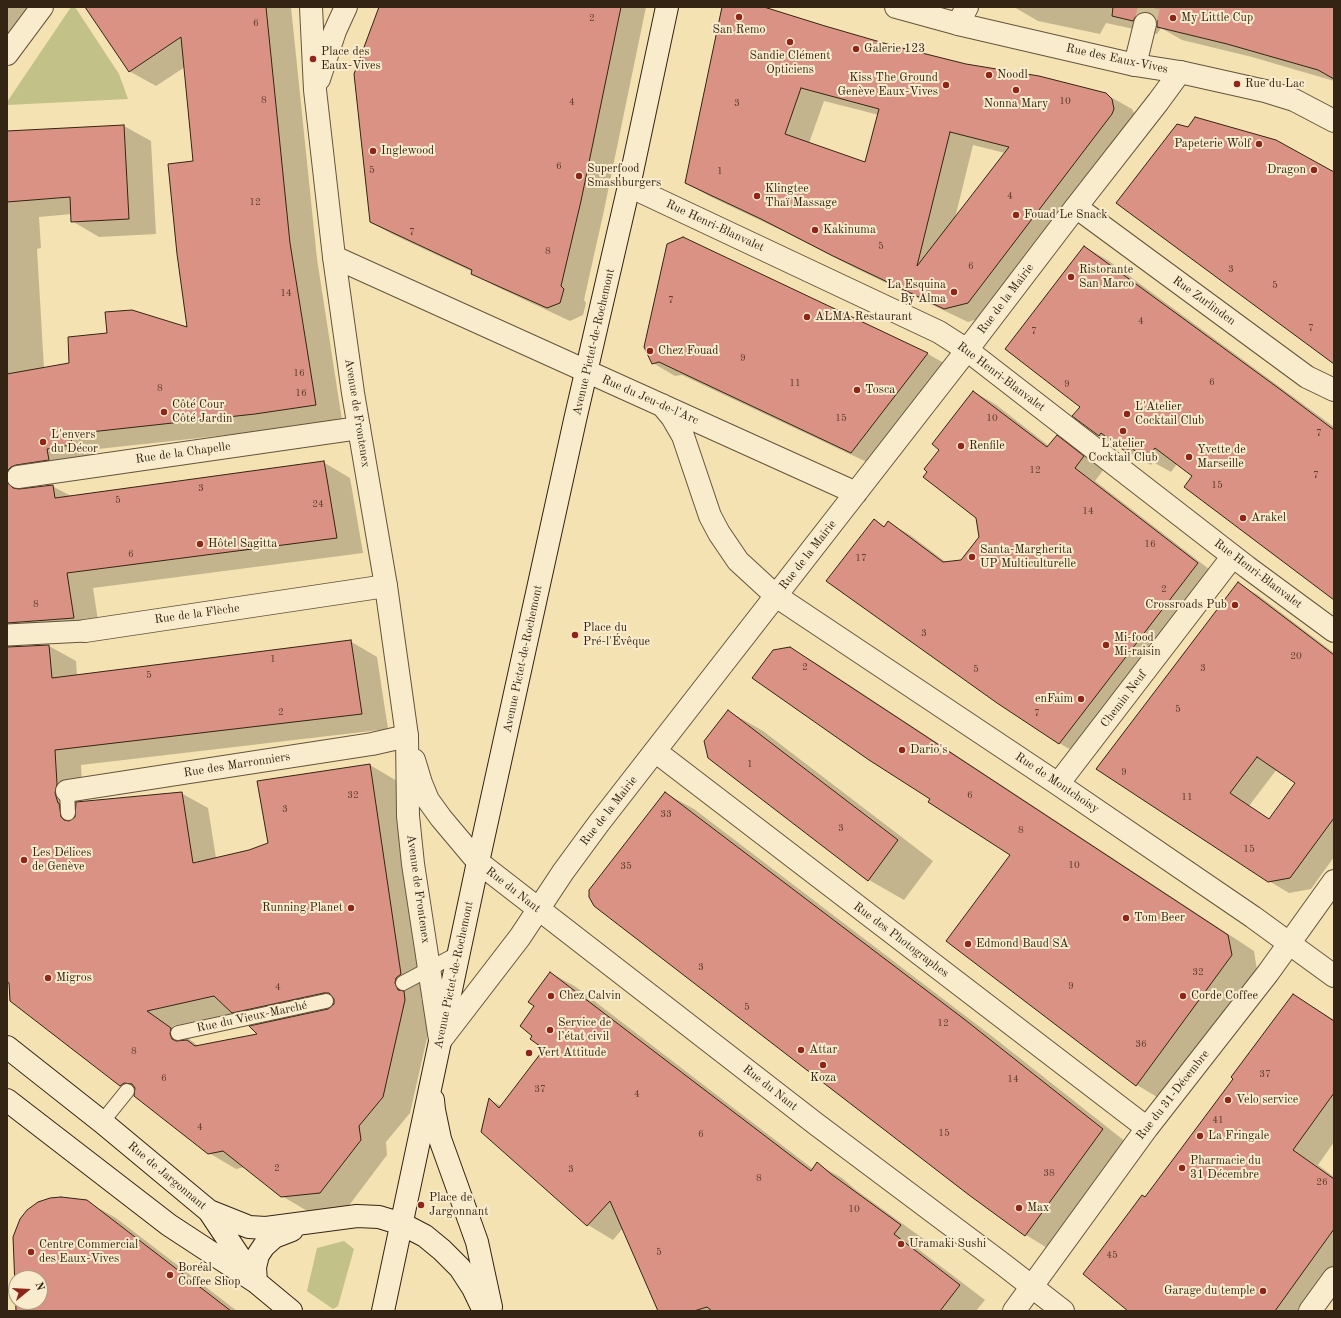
<!DOCTYPE html>
<meta charset="utf-8">
<style>
body{margin:0}
#map{position:relative;width:1341px;height:1318px;overflow:hidden;background:#f5e2b2;font-family:"Old Standard TT",serif}
canvas{display:block}
.frame{position:absolute;inset:0;border:8px solid #342414;pointer-events:none}
.north{position:absolute;left:8px;top:1270px;width:40px;height:40px;box-sizing:border-box;background:#f8eccd;border:1px solid #aa9c83;border-radius:50%;rotate:72deg;font-size:11px;font-weight:700;line-height:16px;text-align:center;color:#342414}
.north::after{content:'';display:block;margin:auto;width:14px;height:18px;background:#8f2418;clip-path:polygon(50% 0,100% 100%,50% 72%,0 100%)}
</style>
<div id="map">
<canvas width="1341" height="1318"></canvas>
<div class="frame"></div>
<div class="north">N</div>
</div>
<script>
const ctx = document.querySelector('canvas').getContext('2d');
ctx.lineJoin = 'round';
function paint(path, color) { ctx.fillStyle = color; ctx.fill(path, 'evenodd'); }
const toPath = rows => new Path2D(rows.map(r => 'M' + r).join(''));
function trace(path, color, width, dash) { ctx.strokeStyle = color; ctx.lineWidth = width; ctx.lineCap = dash ? 'butt' : 'round'; ctx.setLineDash(dash || []); ctx.stroke(path); }
function label(font, color, halo, rows, align = 'center') {
  ctx.font = font + ' "Old Standard TT",serif'; ctx.lineWidth = 4; ctx.setLineDash([]); ctx.textBaseline = 'middle'; ctx.strokeStyle = halo; ctx.fillStyle = color; for (const [text, x, y, turn = 0] of rows) {
    ctx.save(); ctx.translate(x, y); ctx.rotate((+turn || 0) * Math.PI / 180); ctx.textAlign = isNaN(turn) ? turn : align; if (halo) ctx.strokeText(text, 0, 0); ctx.fillText(text, 0, 0); ctx.restore();
  }
}
paint(toPath([
 [71,7,75,7,119,74,128,99,7,105,7,102],
 [344,1241,354,1249,338,1306,333,1309,307,1291,317,1248]
]), '#c2c188');
paint(toPath([
 [7,7,43,7,7,57],
 [86,7,291,7,317,259,342,420,282,429,98,449,97,460,37,482,32,489,52,486,71,496,323,462,350,478,363,553,93,588,100,633,23,645,22,647,49,646,76,661,77,676,350,641,377,657,388,729,81,765,83,803,181,793,208,808,216,858,249,851,269,844,370,765,397,781,423,993,421,999,423,1003,430,1008,432,1016,410,1113,386,1142,387,1155,347,1208,309,1212,282,1196,245,1167,236,1169,209,1153,135,1093,121,1085,7,981,7,132,124,126,151,141,156,234,99,237,72,221,72,214,39,217,41,248,37,249,44,368,70,364,188,329,194,162,185,67,156,86,129,71],
 [235,1013,257,1026,259,1034,197,1047,197,1045,172,1026],
 [380,7,646,7,603,215,584,300,586,303,583,315,570,321,495,286,472,273,473,272,394,235,370,222],
 [723,7,760,7,894,47,966,65,1105,94,1132,109,1136,117,991,315,968,322,857,269,785,232,709,196,686,183],
 [824,101,879,115,866,164,809,143],
 [973,145,1005,153,955,218],
 [1014,7,1334,7,1334,81,1252,57,1182,40,1161,28,1157,34,1106,23,1100,34,1038,21],
 [683,238,928,354,949,366,873,465,682,375,675,376,653,363],
 [1085,247,1109,261,1334,427,1334,599,1193,476,1177,464,1171,472,1153,462,1151,465,1099,436,1074,416,1081,406],
 [974,392,995,404,1049,446,1057,437,1078,449,1104,469,1095,481,1218,576,1080,755,1059,743,874,521,885,527,888,522,910,535,947,563,962,561,980,537,977,517,941,449],
 [1238,584,1258,595,1334,653,1334,857,1311,889,1289,893,1269,881,1097,768],
 [1277,769,1296,783,1270,819,1249,806],
 [790,648,816,663,1254,951,1257,970,1162,1100,1137,1085,947,941,1012,855,931,799],
 [728,711,763,731,933,861,904,900,869,880],
 [665,793,694,809,993,1037,1131,1146,1054,1252,1026,1235],
 [551,973,576,987,813,1169,817,1164,842,1178,856,1190,925,1240,918,1249,985,1300,976,1311,659,1311,623,1228,613,1240,588,1225,483,1132,490,1100,502,1106,546,1049,536,1006],
 [1294,995,1334,1020,1334,1142,1318,1165,1334,1177,1334,1279,1310,1311,1129,1311,1146,1199,1235,1079],
 [86,1201,116,1218,237,1311,17,1311,17,1302,40,1302,40,1278,16,1278,16,1284,14,1237]
]), '#0003');
const building = toPath([
 [85,7,266,7,290,243,316,405,255,414,72,434,71,445,47,449,49,460,16,465,11,467,7,471,7,374,69,363,68,337,107,333,105,312,132,310,187,327,177,254,168,164,193,161,181,37,129,72,85,7],
 [379,7,621,7,581,201,561,286,564,289,560,303,547,308,471,274,472,270,370,222,354,74,379,7],
 [722,7,764,7,825,26,894,46,966,64,1039,76,1106,93,1112,99,1114,109,1112,114,968,303,944,309,833,256,761,219,685,183,722,7],
 [801,88,879,109,865,162,785,134,801,88],
 [950,132,1009,147,917,266,950,132],
 [1113,7,1334,7,1334,79,1318,70,1227,44,1157,27,1157,20,1153,15,1148,12,1141,12,1136,16,1133,21,1112,16,1113,7],
 [1195,117,1276,140,1334,172,1334,364,1116,203,1177,124,1188,127,1195,117],
 [124,125,129,219,71,222,70,197,7,202,7,131,124,125],
 [683,237,928,353,851,453,659,362,652,364,644,347,667,244,683,237],
 [1084,246,1281,390,1334,430,1334,600,1184,487,1192,476,1155,448,1146,459,1130,447,1126,452,1101,433,1099,436,1072,416,1080,407,1005,349,1084,246],
 [973,391,1047,447,1057,435,1084,456,1075,468,1198,563,1059,744,997,703,826,581,874,519,884,527,888,521,943,562,961,560,979,537,976,518,923,477,927,472,924,469,939,450,932,444,973,391],
 [324,461,337,538,67,573,74,618,7,623,7,482,13,488,19,489,53,485,55,498,324,461],
 [1238,582,1334,655,1334,818,1290,878,1268,882,1096,769,1238,582],
 [1257,757,1295,783,1269,819,1230,793,1257,757],
 [351,640,362,714,55,750,57,784,55,793,58,803,59,803,61,817,64,820,69,821,75,817,76,802,182,792,193,863,249,850,268,843,257,781,370,764,401,974,396,978,395,983,398,990,404,991,405,1000,383,1097,359,1126,361,1140,320,1193,281,1197,223,1151,208,1154,134,1096,135,1088,132,1084,124,1083,120,1086,10,1001,9,983,7,982,7,647,49,645,52,678,351,640],
 [324,993,329,993,334,999,334,1004,328,1009,249,1026,257,1034,195,1046,187,1040,176,1041,172,1039,170,1034,171,1028,147,1011,214,996,232,1013,324,993],
 [790,647,1228,935,1232,955,1136,1086,946,941,1010,855,928,802,930,799,869,760,752,678,773,650,790,647],
 [728,710,898,840,868,881,708,758,704,741,728,710],
 [665,792,964,1019,1103,1129,1025,1236,969,1195,594,906,589,897,589,890,665,792],
 [550,972,811,1171,817,1162,831,1174,901,1225,894,1234,960,1285,940,1311,712,1311,707,1307,694,1311,658,1311,610,1201,587,1226,481,1132,489,1098,499,1108,544,1049,530,1039,532,1036,520,1026,534,1006,528,1002,550,972],
 [1293,994,1334,1021,1334,1093,1293,1150,1334,1179,1334,1229,1275,1311,1128,1311,1083,1274,1142,1195,1145,1197,1233,1079,1231,1077,1293,994],
 [61,1197,87,1200,231,1311,16,1311,13,1237,20,1219,27,1210,38,1202,50,1198,61,1197],
 [16,1278,40,1278,40,1302,16,1302,16,1278]
]);
paint(building, '#da9284');
trace(building, '#342414', 1);
trace(toPath([
 [1145,24,1149,7]
]), '#cebc92', 22, [22, 11]);
const service = toPath([
 [67,791,68,813],
 [403,983,459,953],
 [178,1033,326,1001],
 [102,1122,127,1091]
]);
const pedestrian = toPath([
 [7,635,85,631]
]);
const minor = toPath([
 [958,24,967,7],
 [7,54,42,7],
 [1135,65,1145,24],
 [629,186,939,332,967,350,1247,567,1334,631],
 [1076,207,1307,377,1334,390],
 [334,257,856,493],
 [662,405,672,417,683,436,710,516,719,533,738,561,776,596,1058,784,1253,917,1334,976],
 [18,477,359,428],
 [85,631,386,586],
 [655,751,1147,1128],
 [1058,784,1233,556],
 [67,791,372,744,407,736],
 [478,862,816,1124,1004,1265,1063,1311],
 [440,1041,520,937,563,872,599,823,967,350,1076,207,1158,102,1180,72],
 [1014,1311,1147,1128,1268,973,1334,881],
 [1310,1311,1334,1278]
]);
const tertiary = toPath([
 [311,7,315,90,334,257,353,393,386,586,407,736,408,816,413,864,440,1040],
 [896,7,958,24,1135,65,1180,72,1265,91,1294,100,1334,121],
 [319,79,335,31,346,7],
 [414,760,421,783,428,800,441,818,478,862]
]);
const secondary = toPath([
 [7,1047,102,1122,209,1211,249,1227,266,1228,357,1216,379,1217,402,1224,425,1236,442,1250,460,1268,473,1288,484,1311],
 [7,1100,169,1225,256,1282,291,1311],
 [433,1100,434,1110,440,1139,477,1242,491,1307],
 [209,1211,251,1274],
 [256,1282,255,1267,258,1255,264,1246,274,1237,292,1230],
 [383,1311,478,862,575,420,629,186,667,7]
]);
trace(service, '#64543c', 16);
trace(pedestrian, '#64543c', 23);
trace(minor, '#64543c', 24);
trace(tertiary, '#64543c', 24);
trace(secondary, '#342414', 24);
trace(service, '#f8eccd', 14);
trace(pedestrian, '#f8eccd', 21);
trace(minor, '#f8eccd', 22);
trace(tertiary, '#f8eccd', 22);
trace(secondary, '#f8eccd', 22);
for (const [x, y, r, color] of [
 [739,17,4,"#8f2418"],
 [1173,18,4,"#8f2418"],
 [790,42,4,"#8f2418"],
 [856,49,4,"#8f2418"],
 [313,59,4,"#8f2418"],
 [989,75,4,"#8f2418"],
 [1237,84,4,"#8f2418"],
 [946,85,4,"#8f2418"],
 [1016,90,4,"#8f2418"],
 [1259,144,4,"#8f2418"],
 [373,151,4,"#8f2418"],
 [1314,170,4,"#8f2418"],
 [579,176,4,"#8f2418"],
 [757,196,4,"#8f2418"],
 [1016,215,4,"#8f2418"],
 [815,230,4,"#8f2418"],
 [1071,277,4,"#8f2418"],
 [954,292,4,"#8f2418"],
 [807,317,4,"#8f2418"],
 [650,351,4,"#8f2418"],
 [857,390,4,"#8f2418"],
 [164,412,4,"#8f2418"],
 [1127,414,4,"#8f2418"],
 [1123,431,4,"#8f2418"],
 [43,442,4,"#8f2418"],
 [961,446,4,"#8f2418"],
 [1189,457,4,"#8f2418"],
 [1243,518,4,"#8f2418"],
 [200,544,4,"#8f2418"],
 [972,557,4,"#8f2418"],
 [1235,605,4,"#8f2418"],
 [575,635,4,"#8f2418"],
 [1106,645,4,"#8f2418"],
 [1081,699,4,"#8f2418"],
 [902,750,4,"#8f2418"],
 [24,860,4,"#8f2418"],
 [351,908,4,"#8f2418"],
 [1126,918,4,"#8f2418"],
 [968,944,4,"#8f2418"],
 [48,978,4,"#8f2418"],
 [551,996,4,"#8f2418"],
 [1183,996,4,"#8f2418"],
 [550,1030,4,"#8f2418"],
 [801,1050,4,"#8f2418"],
 [529,1053,4,"#8f2418"],
 [823,1065,4,"#8f2418"],
 [1228,1100,4,"#8f2418"],
 [1200,1136,4,"#8f2418"],
 [1182,1168,4,"#8f2418"],
 [421,1205,4,"#8f2418"],
 [1019,1208,4,"#8f2418"],
 [901,1244,4,"#8f2418"],
 [31,1252,4,"#8f2418"],
 [170,1275,4,"#8f2418"],
 [1263,1291,4,"#8f2418"]
]) { const dot = new Path2D(); dot.arc(x, y, r, 0, 2 * Math.PI); ctx.fillStyle = color; ctx.fill(dot); trace(dot, '#f8eccd', 1.5); }
label('10px', '#5e4030', null, [
 ["2",592,18],
 ["6",256,23],
 ["8",264,100],
 ["10",1065,101],
 ["4",572,102],
 ["3",737,103],
 ["6",559,166],
 ["5",372,170],
 ["1",720,171],
 ["4",1010,196],
 ["12",255,202],
 ["7",412,232],
 ["5",881,246],
 ["8",548,251],
 ["6",971,266],
 ["3",1231,269],
 ["5",1275,285],
 ["14",286,293],
 ["7",671,300],
 ["4",1141,321],
 ["7",1311,328],
 ["7",1034,331],
 ["9",743,358],
 ["16",299,373],
 ["6",1212,382],
 ["11",795,383],
 ["9",1067,384],
 ["8",160,388],
 ["16",301,393],
 ["15",841,418],
 ["10",992,418],
 ["7",1319,433],
 ["12",1035,470],
 ["7",1316,475],
 ["15",1217,485],
 ["3",201,488],
 ["5",118,500],
 ["24",318,504],
 ["14",1088,511],
 ["16",1150,544],
 ["6",131,554],
 ["17",861,558],
 ["2",1164,589],
 ["8",36,604],
 ["3",924,633],
 ["20",1296,656],
 ["1",273,659],
 ["2",805,667],
 ["3",1203,668],
 ["5",976,669],
 ["5",149,675],
 ["5",1178,709],
 ["2",281,712],
 ["7",1037,713],
 ["1",750,764],
 ["9",1124,772],
 ["32",353,795],
 ["6",970,795],
 ["11",1187,797],
 ["3",285,809],
 ["33",666,814],
 ["3",841,828],
 ["8",1021,830],
 ["15",1249,849],
 ["10",1074,865],
 ["35",626,866],
 ["3",701,967],
 ["32",1198,972],
 ["9",1071,986],
 ["4",278,987],
 ["5",747,1007],
 ["12",943,1023],
 ["36",1141,1044],
 ["8",134,1051],
 ["37",1265,1074],
 ["6",164,1078],
 ["14",1013,1079],
 ["37",540,1089],
 ["4",637,1094],
 ["41",1218,1120],
 ["4",200,1127],
 ["15",944,1133],
 ["6",701,1134],
 ["2",277,1168],
 ["3",571,1169],
 ["38",1049,1173],
 ["8",759,1178],
 ["26",1322,1182],
 ["10",854,1209],
 ["5",659,1252],
 ["45",1112,1255]
]);
label('12px', '#342414', '#f8eccd', [
 ["My Little Cup",1181,18],
 ["San Remo",739,30,"center"],
 ["Galerie 123",864,49],
 ["Place des",321,52],
 ["Eaux-Vives",321,66],
 ["Sandie Clément",790,56,"center"],
 ["Opticiens",790,70,"center"],
 ["Noodl",997,75],
 ["Kiss The Ground",938,78,"right"],
 ["Genève Eaux-Vives",938,92,"right"],
 ["Rue du Lac",1245,84],
 ["Nonna Mary",1016,104,"center"],
 ["Papeterie Wolf",1251,144,"right"],
 ["Inglewood",381,151],
 ["Superfood",587,169],
 ["Smashburgers",587,183],
 ["Dragon",1306,170,"right"],
 ["Klingtee",765,189],
 ["Thaï Massage",765,203],
 ["Fouad Le Snack",1024,215],
 ["Kakinuma",823,230],
 ["Ristorante",1079,270],
 ["San Marco",1079,284],
 ["La Esquina",946,285,"right"],
 ["By Alma",946,299,"right"],
 ["ALMA Restaurant",815,317],
 ["Chez Fouad",658,351],
 ["Tosca",865,390],
 ["Côté Cour",172,405],
 ["Côté Jardin",172,419],
 ["L'Atelier",1135,407],
 ["Cocktail Club",1135,421],
 ["L'envers",51,435],
 ["du Décor",51,449],
 ["L'atelier",1123,444,"center"],
 ["Cocktail Club",1123,458,"center"],
 ["Renfile",969,446],
 ["Yvette de",1197,450],
 ["Marseille",1197,464],
 ["Arakel",1251,518],
 ["Hôtel Sagitta",208,544],
 ["Santa-Margherita",980,550],
 ["UP Multiculturelle",980,564],
 ["Crossroads Pub",1227,605,"right"],
 ["Place du",583,628],
 ["Pré-l'Évêque",583,642],
 ["Mi-food",1114,638],
 ["Mi-raisin",1114,652],
 ["enFaim",1073,699,"right"],
 ["Dario's",910,750],
 ["Les Délices",32,853],
 ["de Genève",32,867],
 ["Running Planet",343,908,"right"],
 ["Tom Beer",1134,918],
 ["Edmond Baud SA",976,944],
 ["Migros",56,978],
 ["Chez Calvin",559,996],
 ["Corde Coffee",1191,996],
 ["Service de",558,1023],
 ["l’état civil",558,1037],
 ["Attar",809,1050],
 ["Vert Attitude",537,1053],
 ["Koza",823,1078,"center"],
 ["Velo service",1236,1100],
 ["La Fringale",1208,1136],
 ["Pharmacie du",1190,1161],
 ["31 Décembre",1190,1175],
 ["Place de",429,1198],
 ["Jargonnant",429,1212],
 ["Max",1027,1208],
 ["Uramaki Sushi",909,1244],
 ["Centre Commercial",39,1245],
 ["des Eaux-Vives",39,1259],
 ["Boréal",178,1268],
 ["Coffee Shop",178,1282],
 ["Garage du temple",1255,1291,"right"]
], 'left');
label('12px', '#342414', '#f8eccd', [
 ["Rue des Eaux-Vives",1117,59,12],
 ["Rue Henri-Blanvalet",715,226,25],
 ["Rue de la Mairie",1006,299,-53],
 ["Rue Zurlinden",1204,301,36],
 ["Avenue Pictet-de-Rochemont",594,342,-77],
 ["Rue Henri-Blanvalet",1001,377,37],
 ["Rue du Jeu-de-l'Arc",650,400,24],
 ["Avenue de Frontenex",357,413,81],
 ["Rue de la Chapelle",183,453,-8],
 ["Rue de la Mairie",808,555,-52],
 ["Rue Henri-Blanvalet",1258,574,37],
 ["Rue de la Flèche",197,614,-8],
 ["Avenue Pictet-de-Rochemont",523,659,-78],
 ["Chemin Neuf",1124,699,-53],
 ["Rue des Marronniers",237,765,-9],
 ["Rue de Montchoisy",1057,783,34],
 ["Rue de la Mairie",609,811,-52],
 ["Avenue de Frontenex",418,889,82],
 ["Rue du Nant",513,890,38],
 ["Rue des Photographes",901,940,37],
 ["Avenue Pictet-de-Rochemont",454,975,-78],
 ["Rue du Vieux-Marché",252,1017,-12],
 ["Rue du Nant",770,1088,38],
 ["Rue du 31-Décembre",1173,1095,-52],
 ["Rue de Jargonnant",167,1176,40]
]);
</script>
